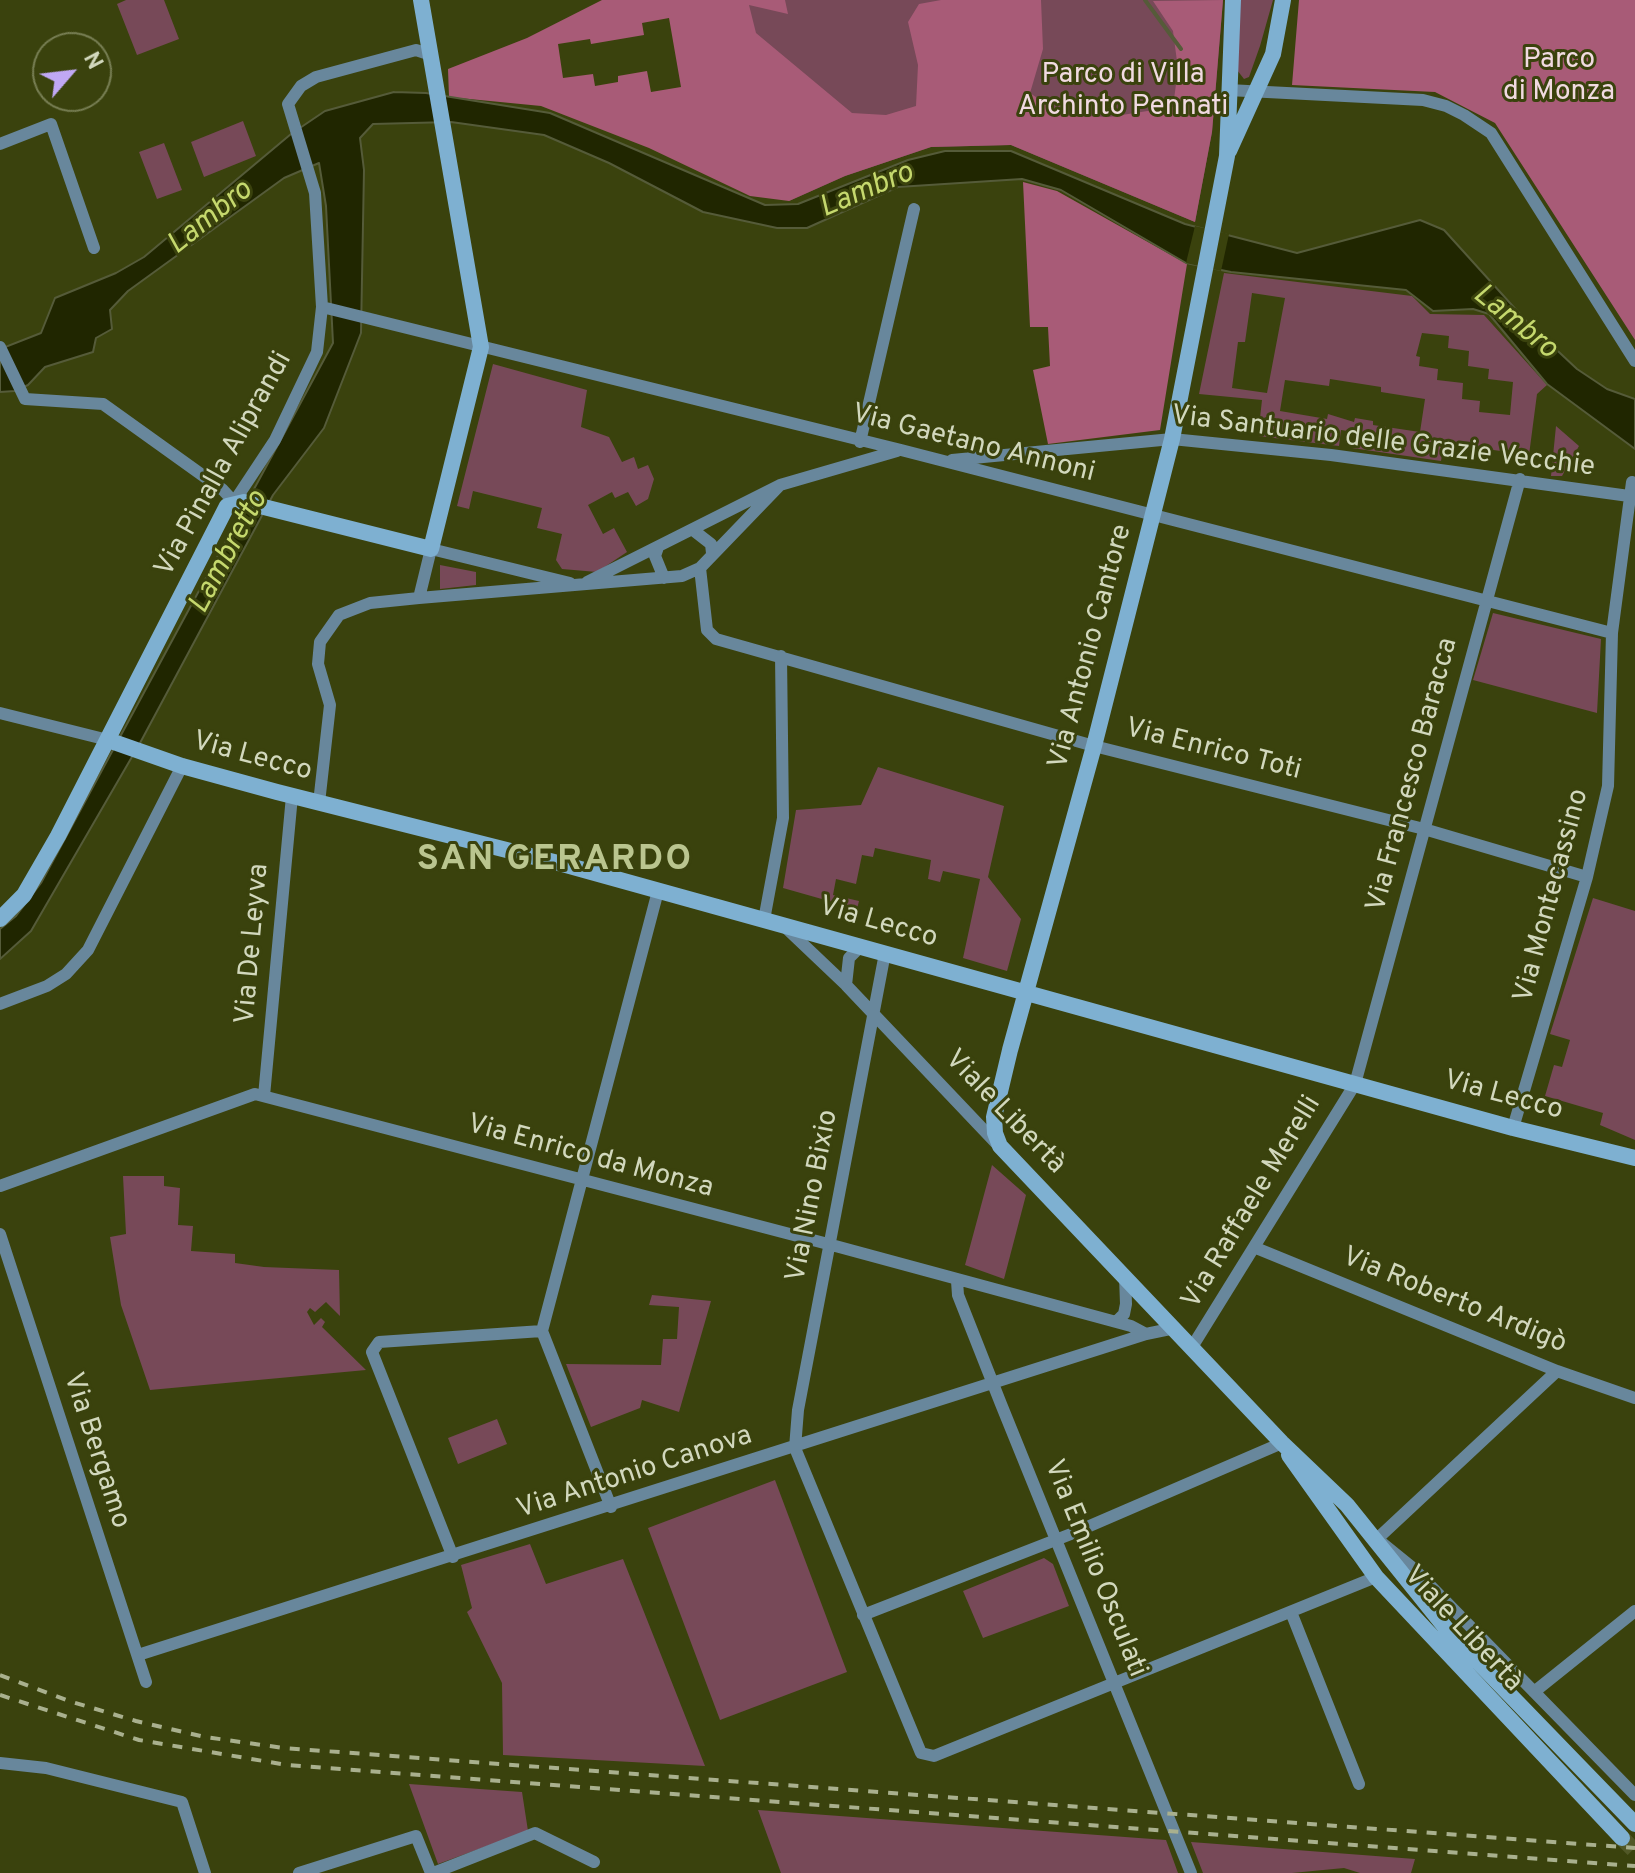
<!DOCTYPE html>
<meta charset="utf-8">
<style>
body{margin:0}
#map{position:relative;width:1635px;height:1873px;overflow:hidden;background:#3a420d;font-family:Overpass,sans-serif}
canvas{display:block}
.north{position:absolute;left:32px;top:32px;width:80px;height:80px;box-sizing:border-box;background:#3a420d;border:2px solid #777e53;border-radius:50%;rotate:62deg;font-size:22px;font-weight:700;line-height:32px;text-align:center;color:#d2d8bd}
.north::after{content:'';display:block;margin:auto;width:28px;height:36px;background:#c0a8f4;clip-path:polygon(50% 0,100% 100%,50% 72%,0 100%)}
</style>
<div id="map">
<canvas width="1635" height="1873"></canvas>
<div class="north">N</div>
</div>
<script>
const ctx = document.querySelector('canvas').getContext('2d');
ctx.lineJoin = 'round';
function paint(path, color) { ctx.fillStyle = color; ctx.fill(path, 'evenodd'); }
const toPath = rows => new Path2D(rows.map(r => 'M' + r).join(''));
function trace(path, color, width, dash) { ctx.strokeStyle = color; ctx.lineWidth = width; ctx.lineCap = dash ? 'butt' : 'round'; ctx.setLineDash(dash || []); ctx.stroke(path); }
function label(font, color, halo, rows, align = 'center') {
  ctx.font = font + ' Overpass,sans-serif'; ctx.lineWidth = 6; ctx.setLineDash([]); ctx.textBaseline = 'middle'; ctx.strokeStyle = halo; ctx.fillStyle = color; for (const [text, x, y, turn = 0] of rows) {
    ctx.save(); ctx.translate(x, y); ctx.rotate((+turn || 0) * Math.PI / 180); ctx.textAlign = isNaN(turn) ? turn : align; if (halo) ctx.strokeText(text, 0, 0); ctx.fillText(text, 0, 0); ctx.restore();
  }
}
paint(toPath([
 [126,0,164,0,179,39,137,55,117,4],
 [724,0,1223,0,1212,132,1195,222,1011,145,931,147,845,176,789,201],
 [1240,0,1273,0,1260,46,1249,77,1244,79,1237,70],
 [243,121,256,156,204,177,191,142],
 [164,143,182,190,157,199,139,152],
 [1224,273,1412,296,1430,314,1484,315,1547,385,1537,394,1529,455,1444,443,1441,461,1352,448,1354,432,1341,430,1339,446,1258,436,1262,400,1199,394],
 [1252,293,1285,298,1267,393,1232,388,1238,342,1245,342],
 [1422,333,1449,336,1448,348,1469,351,1468,366,1489,369,1488,379,1513,382,1510,415,1479,412,1480,401,1462,399,1463,383,1437,380,1438,369,1419,366,1420,357,1416,356],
 [1330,379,1381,387,1381,392,1425,399,1420,432,1373,425,1373,421,1355,418,1354,422,1328,414,1327,419,1280,411,1285,380,1329,386],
 [493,364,587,390,581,427,609,437,622,462,634,457,638,469,648,465,654,479,648,499,636,506,628,492,615,498,612,492,588,505,603,534,614,528,627,552,597,572,562,569,556,560,562,534,537,528,542,508,473,491,469,509,457,506],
 [1556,426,1579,446,1562,476,1551,476],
 [440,565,476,572,476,585,440,589],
 [1493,613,1601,639,1597,713,1473,680],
 [878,767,1004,806,988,877,1021,919,1007,971,963,958,980,879,943,871,940,882,928,879,931,860,875,848,873,857,862,855,856,884,836,879,833,895,859,901,857,909,783,888,796,810,861,805],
 [1593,898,1635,911,1635,1140,1600,1125,1603,1113,1545,1096,1554,1065,1562,1067,1570,1040,1550,1034],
 [992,1165,1026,1195,1004,1279,965,1265],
 [123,1176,164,1176,164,1186,180,1188,178,1225,193,1226,191,1251,235,1254,235,1263,264,1267,339,1270,340,1316,326,1302,315,1312,310,1308,307,1312,314,1325,321,1318,325,1322,322,1327,366,1370,150,1390,121,1305,110,1237,126,1234],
 [652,1295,711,1301,679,1412,642,1400,640,1408,591,1427,566,1364,661,1365,663,1339,677,1339,679,1307,649,1305],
 [497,1419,507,1444,458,1464,448,1438],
 [775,1480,847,1672,720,1720,648,1528],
 [530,1544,546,1584,623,1559,705,1766,503,1755,502,1683,467,1612,472,1608,461,1565],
 [1044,1558,1053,1564,1069,1606,983,1638,963,1591],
 [409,1784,522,1792,528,1831,438,1864],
 [758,1810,1166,1840,1178,1873,781,1873],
 [1191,1842,1415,1859,1411,1873,1360,1873,1344,1868,1292,1873,1203,1873]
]), '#774958');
paint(toPath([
 [602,0,785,0,788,14,749,5,756,33,852,113,886,115,916,106,918,65,908,22,919,4,941,0,1041,0,1043,49,1030,93,1062,115,1109,117,1173,107,1178,69,1173,31,1153,1,1223,0,1212,132,1195,222,1011,145,931,147,845,176,789,201,750,196,649,148,541,106,449,97,448,69,527,38],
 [669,18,681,87,651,92,647,71,618,76,618,82,595,86,593,74,563,78,558,44,590,39,591,44,644,35,642,23],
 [1299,0,1635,0,1635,340,1495,123,1435,92,1292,85],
 [1023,182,1057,191,1187,264,1160,430,1048,444,1033,370,1050,366,1048,327,1030,327]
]), '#a85b77');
const water = toPath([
 [394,92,426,93,550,113,765,205,798,204,908,160,945,151,1011,151,1185,224,1297,253,1420,220,1444,230,1529,324,1577,369,1607,389,1635,399,1635,449,1547,384,1489,314,1473,309,1433,311,1406,290,1231,272,1186,263,1061,190,1022,179,898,187,807,228,777,228,703,212,609,163,544,135,451,122,373,124,360,138,364,170,361,333,324,428,273,495,140,743,31,931,0,959,0,929,16,916,41,883,333,343,326,206,319,163,284,178,128,291,110,310,112,329,96,338,93,352,45,367,28,385,15,391,0,392,0,349,41,333,55,298,116,273,144,257,291,134,325,111,394,92]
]);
paint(water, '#202600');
trace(water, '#555b39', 2);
paint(toPath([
 [1195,226,1229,234,1221,271,1186,263]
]), '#3a420d');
trace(toPath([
 [1145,0,1181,49]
]), '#555b39', 4);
trace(toPath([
 [1622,1838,1635,1851]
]), '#515827', 16, [16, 8]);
trace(toPath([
 [1228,90,1423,100,1446,106,1464,115,1491,133,1635,361],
 [0,144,51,124,94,248],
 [322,307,901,450,1612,633],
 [0,347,25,399,103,404,223,490,234,502,275,440,317,352,322,307,315,193,288,104,301,86,316,77,416,50,431,55],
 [860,442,914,209],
 [952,460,1172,439,1331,455,1629,496],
 [693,530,711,544,712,553],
 [658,547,655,556,664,578],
 [700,568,707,630,716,639,1094,746,1424,829,1587,877],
 [587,582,780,485,897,451],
 [419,598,431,549,570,583],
 [0,713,108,740],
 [319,803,330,705,318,664,320,642,339,615,370,603,419,598,682,576,700,568,780,485],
 [764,920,783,818,781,656],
 [786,928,846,985,997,1144],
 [885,953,798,1410,795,1448,921,1753,934,1756,1376,1577],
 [846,985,849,958,861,946],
 [0,1004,47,986,66,974,88,950,182,766],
 [264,1096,292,796],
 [1513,1128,1587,877,1608,786,1612,633,1632,482],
 [0,1186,255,1094,828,1244,1131,1326,1146,1334],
 [0,1234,146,1682],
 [1256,1248,1557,1371,1635,1398],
 [957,1281,958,1295,1001,1404,1191,1873],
 [1116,1322,1124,1314,1126,1304,1125,1276],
 [1192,1347,1355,1084,1520,479],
 [1557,1371,1377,1539,1414,1569,1635,1795],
 [611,1507,542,1331,658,891],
 [453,1557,372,1352,379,1342,542,1331],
 [1291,1612,1359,1784],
 [863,1615,1071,1534,1282,1443],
 [138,1655,1146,1334,1175,1328],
 [1534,1692,1635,1611],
 [0,1763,46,1768,182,1802,205,1873],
 [299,1873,416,1836,431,1873],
 [433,1873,535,1833,594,1862]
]), '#68879c', 12);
trace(toPath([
 [1233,0,1227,156,1172,439,1094,746,1010,1050,994,1117,995,1133,1000,1146,1282,1443,1347,1505,1449,1632,1635,1824],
 [1229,151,1273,54,1283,0],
 [108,740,182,766,277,792,566,865,1513,1128,1635,1158],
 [0,919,24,895,58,836,227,506,244,502,431,549,481,347,421,0],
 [1289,1455,1376,1577,1622,1838]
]), '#7eb0d1', 16);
trace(toPath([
 [0,1675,69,1701,136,1721,205,1737,284,1748,1635,1848],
 [0,1695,139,1740,287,1765,1635,1866]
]), '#a9b08e', 4, [10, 10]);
label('28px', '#f1dae1', '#3a420d', [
 ["Parco",1559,61],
 ["di Monza",1559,93],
 ["Parco di Villa",1123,76],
 ["Archinto Pennati",1123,108]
]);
label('28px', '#d2d8bd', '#3a420d', [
 ["Via Santuario delle Grazie Vecchie",1383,443,7],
 ["Via Gaetano Annoni",973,445,14],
 ["Via Pinalla Aliprandi",225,465,-61],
 ["Via Antonio Cantore",1092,647,-75],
 ["Via Enrico Toti",1213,751,14],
 ["Via Lecco",252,758,15],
 ["Via Francesco Baracca",1414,775,-75],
 ["Via Montecassino",1553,896,-75],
 ["Via Lecco",878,924,16],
 ["Via De Leyva",254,944,-85],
 ["Via Lecco",1503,1097,15],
 ["Viale Libertà",1004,1113,46],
 ["Via Enrico da Monza",590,1158,15],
 ["Via Nino Bixio",814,1196,-79],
 ["Via Raffaele Merelli",1253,1203,-59],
 ["Via Roberto Ardigò",1454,1302,22],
 ["Via Bergamo",95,1451,72],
 ["Via Antonio Canova",635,1474,-18],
 ["Via Emilio Osculati",1094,1569,68],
 ["Viale Libertà",1462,1630,47]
]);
label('italic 30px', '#c5d86d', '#3a420d', [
 ["Lambro",867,192,-23],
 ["Lambro",211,219,-39],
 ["Lambro",1514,323,39],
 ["Lambretto",230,553,-62]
]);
ctx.letterSpacing = '2px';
label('bold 36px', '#bac58f', '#3a420d', [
 ["SAN GERARDO",555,862]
]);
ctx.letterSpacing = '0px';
</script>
